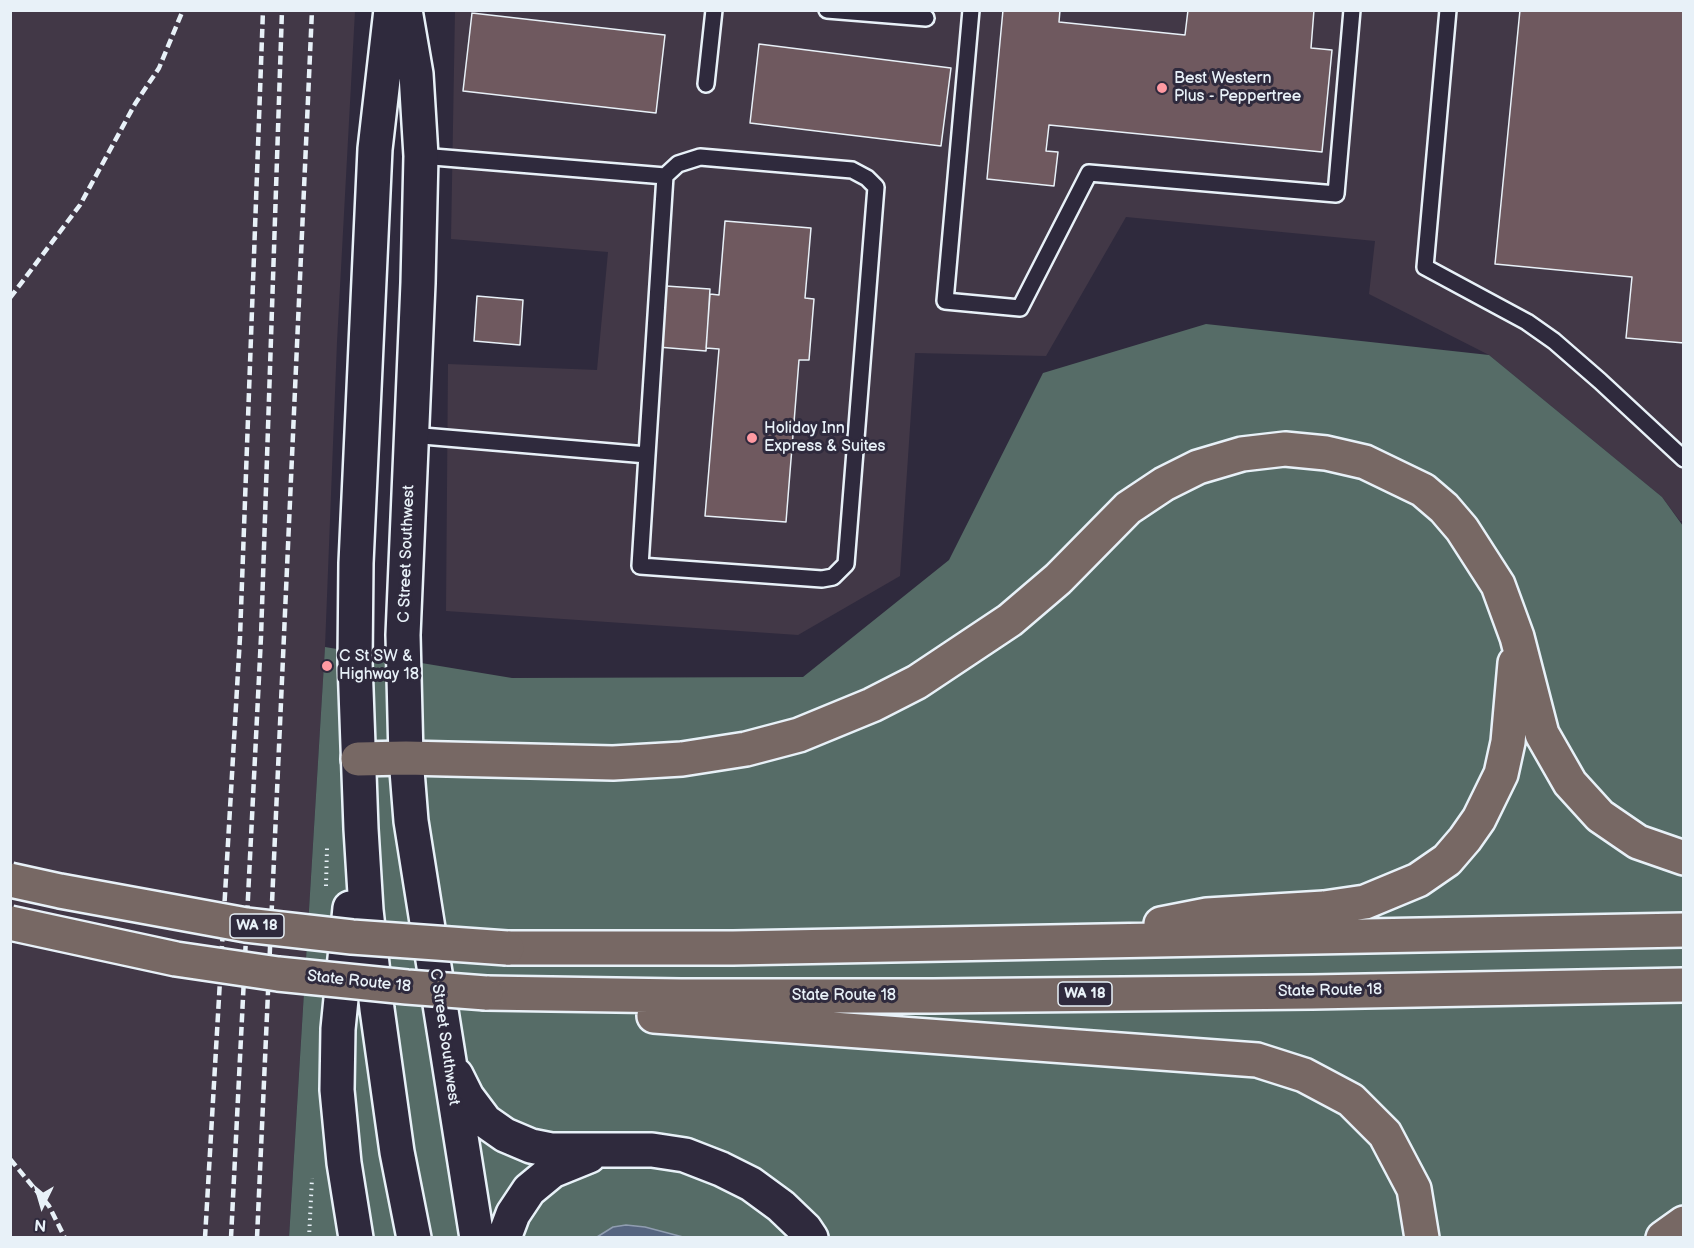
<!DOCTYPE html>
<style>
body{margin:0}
#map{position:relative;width:1694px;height:1248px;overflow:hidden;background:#2f2a3d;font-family:"Balsamiq Sans",sans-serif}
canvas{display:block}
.frame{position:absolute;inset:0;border:12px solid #e8f1f8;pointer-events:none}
.north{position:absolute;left:12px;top:1176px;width:60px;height:60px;-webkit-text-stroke:4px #2f2a3d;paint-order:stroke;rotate:185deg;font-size:16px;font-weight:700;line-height:24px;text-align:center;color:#e8f1f8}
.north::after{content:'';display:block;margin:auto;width:21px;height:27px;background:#e8f1f8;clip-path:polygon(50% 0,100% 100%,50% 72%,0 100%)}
</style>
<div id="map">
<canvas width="1694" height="1248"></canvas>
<div class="frame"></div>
<div class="north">N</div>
</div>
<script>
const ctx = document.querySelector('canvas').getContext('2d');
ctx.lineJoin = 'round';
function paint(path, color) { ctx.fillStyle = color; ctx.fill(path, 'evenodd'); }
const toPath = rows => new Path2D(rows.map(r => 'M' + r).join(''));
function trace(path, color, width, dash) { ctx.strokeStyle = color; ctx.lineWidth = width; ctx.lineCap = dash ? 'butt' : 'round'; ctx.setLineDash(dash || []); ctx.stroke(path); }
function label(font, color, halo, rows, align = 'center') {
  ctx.font = font + ' "Balsamiq Sans",sans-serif'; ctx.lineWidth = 6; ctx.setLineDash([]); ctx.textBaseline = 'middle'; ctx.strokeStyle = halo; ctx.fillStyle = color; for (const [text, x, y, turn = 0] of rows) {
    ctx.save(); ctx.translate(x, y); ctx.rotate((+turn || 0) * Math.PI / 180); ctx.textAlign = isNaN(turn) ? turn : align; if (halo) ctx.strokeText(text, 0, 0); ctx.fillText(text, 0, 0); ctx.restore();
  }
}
paint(toPath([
 [10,11,355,11,337,342,325,647,289,1237,11,1237],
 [455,11,1683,11,1683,521,1680,521,1662,497,1489,355,1369,294,1375,241,1126,217,1046,356,915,353,900,576,798,635,446,611,448,364,597,370,608,252,451,239]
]), '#423847');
paint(toPath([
 [1206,324,1489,355,1662,497,1683,526,1683,1237,289,1238,325,647,512,678,803,677,949,560,1043,373]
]), '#566c67');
const water = toPath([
 [626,1225,645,1227,683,1237,597,1237,613,1227,626,1225]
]);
paint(water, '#566580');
trace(water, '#909db0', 1.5);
const building = toPath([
 [1003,10,1060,10,1059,22,1185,35,1188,10,1314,10,1311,48,1332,50,1322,152,1049,125,1046,151,1058,152,1054,186,987,179,1003,10],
 [1520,10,1684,10,1684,343,1626,338,1632,277,1495,264,1520,10],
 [472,13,665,35,656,113,463,91,472,13],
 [759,44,951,68,941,146,750,123,759,44],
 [725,221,811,228,805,298,814,299,809,360,799,360,786,522,705,516,719,349,706,348,710,294,719,295,725,221],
 [651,285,710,289,706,351,646,346,651,285],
 [477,296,523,300,520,345,474,341,477,296]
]);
paint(building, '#6f595f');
trace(building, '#e8f1f8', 1.5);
const service = toPath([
 [827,10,926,18],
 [971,10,945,301,1020,308,1089,173,1336,194,1352,10],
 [1448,10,1425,267,1527,322,1554,341,1600,381,1684,459],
 [706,84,714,10],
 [421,156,665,176],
 [411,435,647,455,640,566,822,579,833,577,846,564,876,187,867,178,852,170,700,157,678,164,665,176,647,455]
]);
const secondary = toPath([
 [391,10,375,149,356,563,355,662,361,829,366,910,377,1009,397,1152,414,1238],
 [405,10,416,74,421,156,418,283,403,635,406,758,411,821,477,1238],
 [350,908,338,1029,337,1090,344,1163,356,1238],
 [456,1075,467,1097,485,1121,505,1135,531,1146,551,1150,652,1150,685,1155,721,1169,751,1184,781,1206,805,1229,811,1238],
 [504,1238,513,1214,529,1190,552,1171,589,1156]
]);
const motorway = toPath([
 [358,759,406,758,613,763,682,759,746,749,799,735,872,705,917,682,1010,620,1058,579,1128,508,1164,484,1198,467,1242,454,1285,449,1326,453,1365,462,1423,490,1444,508,1462,529,1498,585,1517,637,1542,734,1570,783,1600,816,1638,842,1684,858],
 [1161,924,1207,915,1324,908,1365,902,1418,880,1447,860,1465,839,1479,819,1501,774,1508,742,1515,663],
 [507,948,733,948,1684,930],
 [486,993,681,996,933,996,1312,992,1684,985],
 [654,1016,1257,1060,1304,1075,1351,1100,1385,1134,1414,1189,1422,1238],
 [1663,1238,1684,1223]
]);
trace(service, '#e8f1f8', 20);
trace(secondary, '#e8f1f8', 38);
trace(motorway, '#e8f1f8', 38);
trace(toPath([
 [326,886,327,848],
 [309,1238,312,1178]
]), '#e8f1f8', 4, [1.5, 4.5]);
trace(service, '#2f2a3d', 15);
trace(secondary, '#2f2a3d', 33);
trace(motorway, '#776864', 33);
trace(toPath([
 [10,298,80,205,135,104,159,68,183,10],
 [10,1159,49,1206,65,1238],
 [205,1238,240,637,263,10],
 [231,1238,261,637,282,10],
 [257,1238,312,10]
]), '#e8f1f8', 4.5, [9, 4.5]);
const motorwayBridge = toPath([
 [10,880,60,891,246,925,352,937,507,948],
 [10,923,176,959,278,974,407,987,486,993]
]);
trace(motorwayBridge, '#e8f1f8', 38, []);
trace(motorwayBridge, '#776864', 33);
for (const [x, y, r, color] of [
 [1162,88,6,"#ff9aa2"],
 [752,438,6,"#ff9aa2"],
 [327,666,6,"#ff9aa2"]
]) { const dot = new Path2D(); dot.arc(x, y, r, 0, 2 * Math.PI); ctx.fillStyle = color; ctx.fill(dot); trace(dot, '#2f2a3d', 2); }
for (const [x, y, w] of [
 [257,926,54],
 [1085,994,54]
]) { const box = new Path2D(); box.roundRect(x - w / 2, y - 12, w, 24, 4.5); ctx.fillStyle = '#2f2a3d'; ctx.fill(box); trace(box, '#e8f1f8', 1.5); }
label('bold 15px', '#e8f1f8', null, [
 ["WA 18",257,926],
 ["WA 18",1085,994]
]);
label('16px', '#e8f1f8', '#2f2a3d', [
 ["Best Western",1174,79],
 ["Plus - Peppertree",1174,97],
 ["Holiday Inn",764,429],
 ["Express & Suites",764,447],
 ["C St SW &",339,657],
 ["Highway 18",339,675]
], 'left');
label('16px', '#e8f1f8', '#2f2a3d', [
 ["C Street Southwest",407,554,-88],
 ["State Route 18",359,982,6],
 ["State Route 18",1330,991,-1],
 ["State Route 18",844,996],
 ["C Street Southwest",444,1037,82]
]);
</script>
